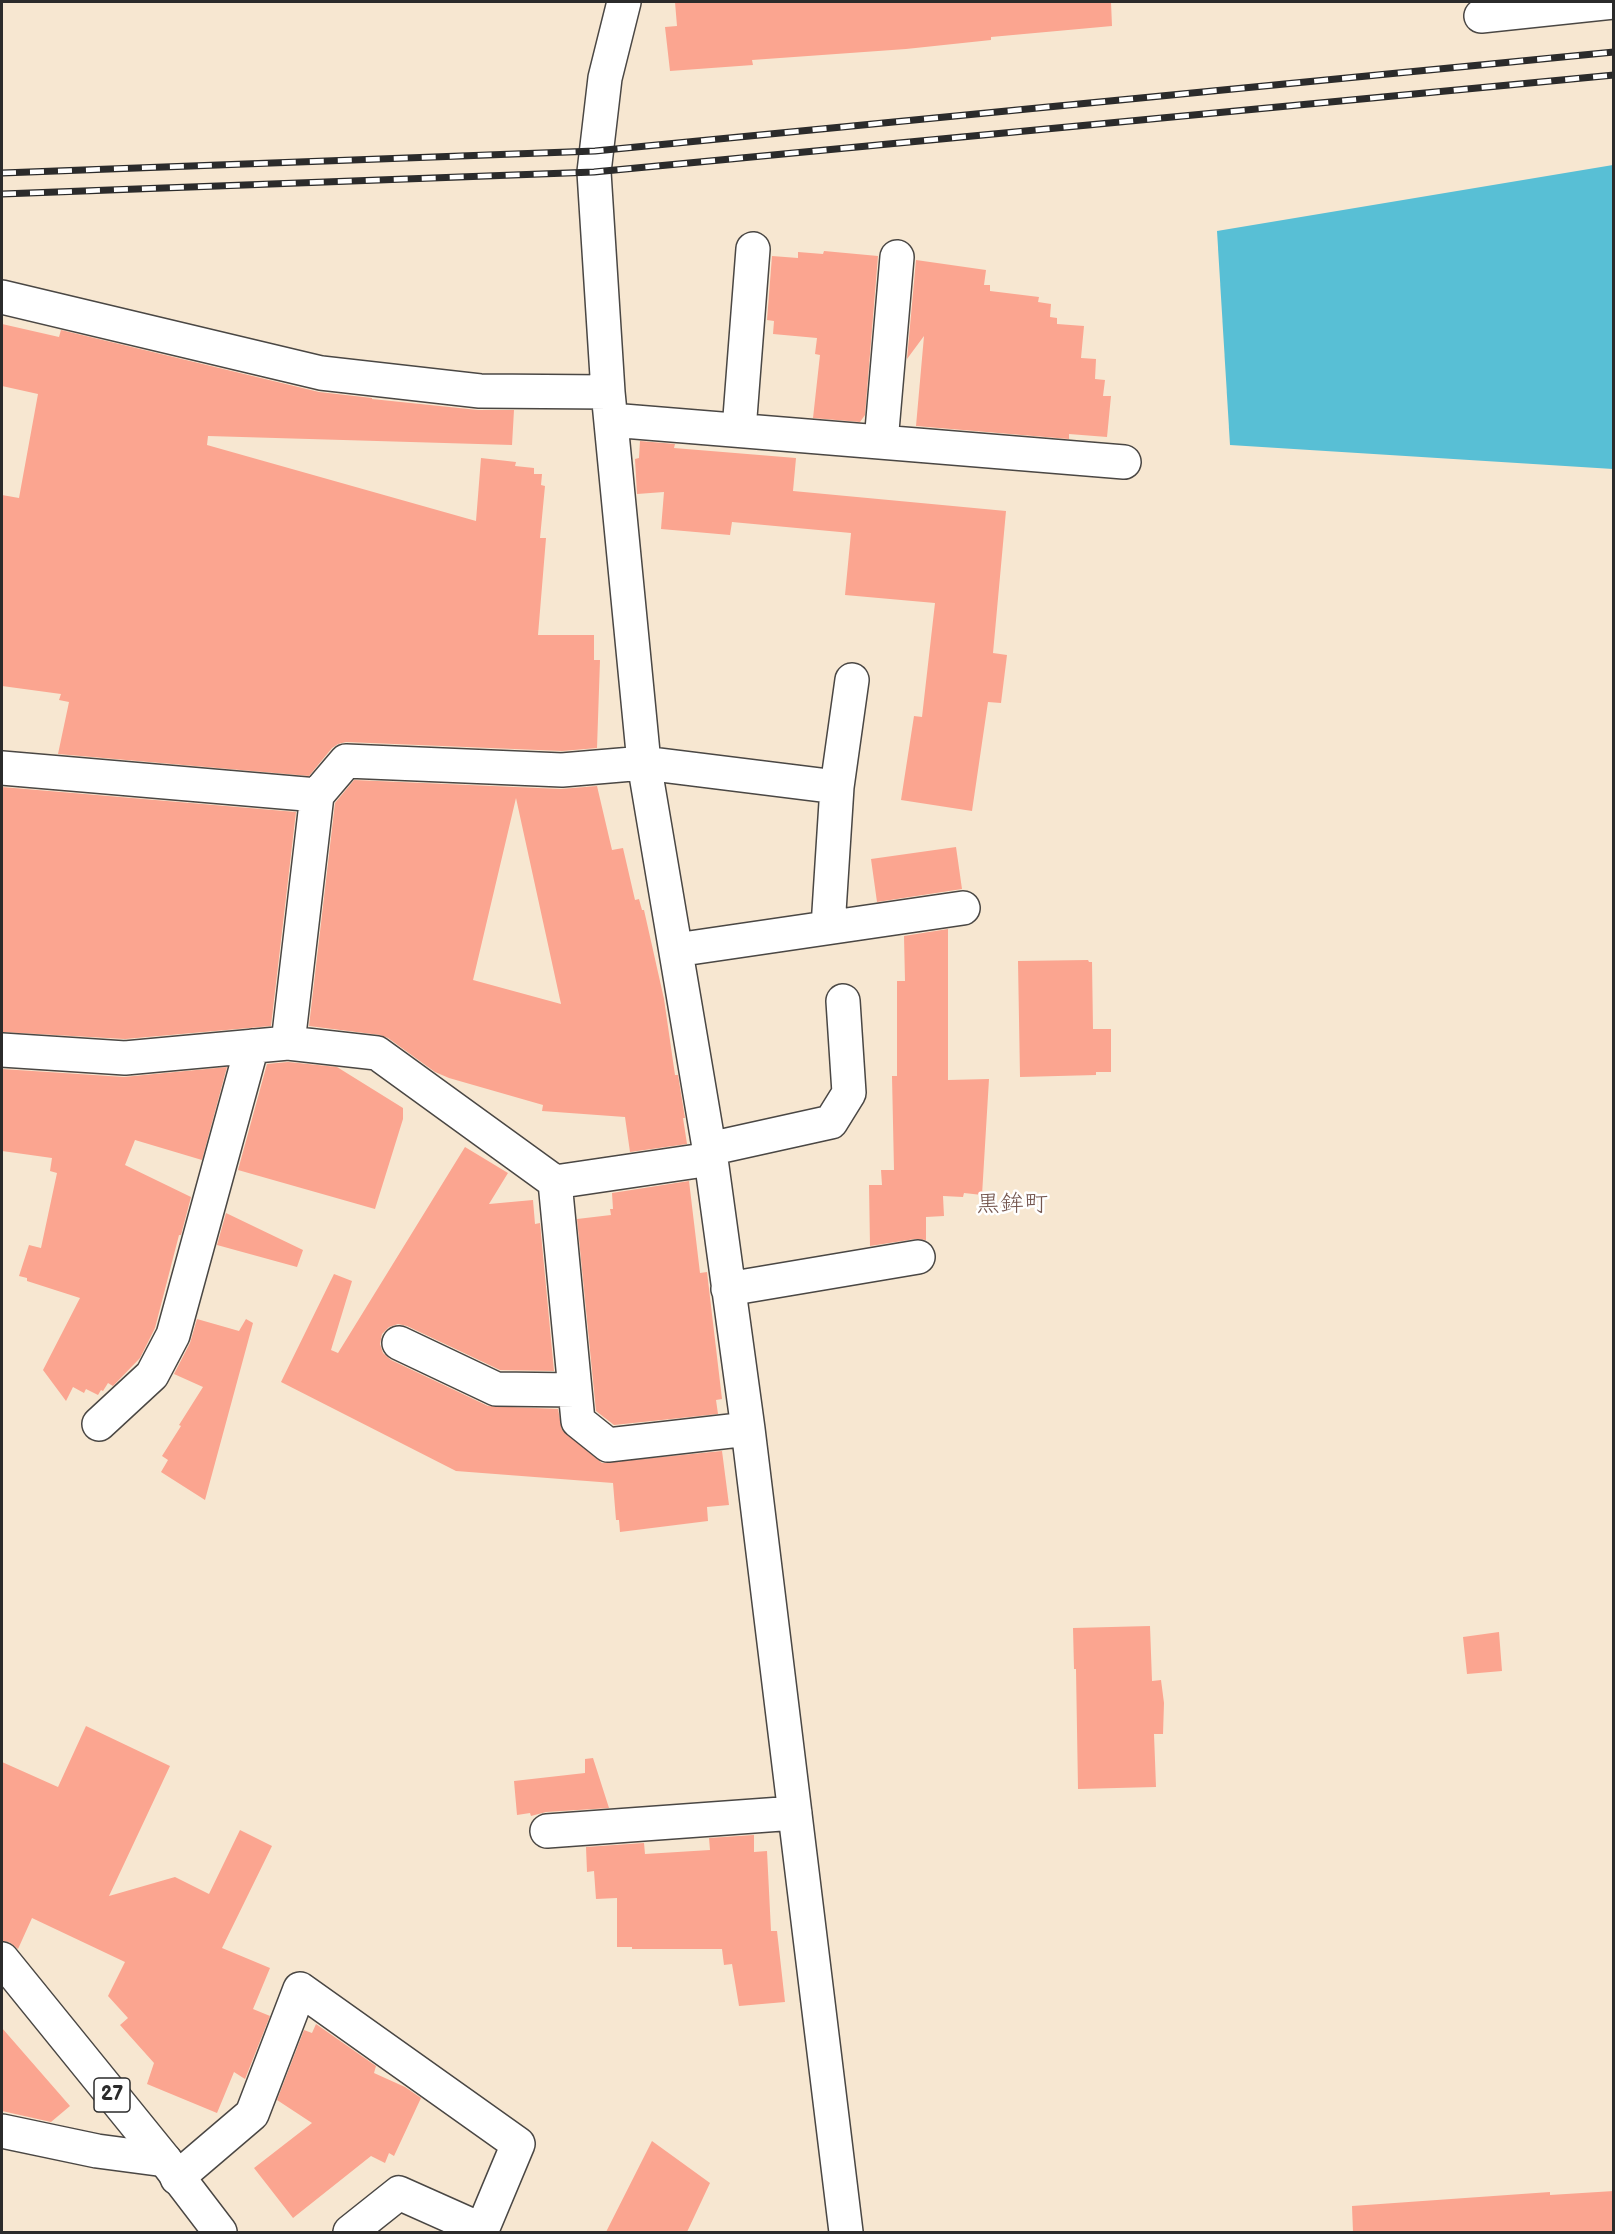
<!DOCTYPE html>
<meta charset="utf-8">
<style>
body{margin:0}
#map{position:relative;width:1615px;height:2234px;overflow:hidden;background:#f7e7d1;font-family:"Balsamiq Sans",sans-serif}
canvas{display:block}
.frame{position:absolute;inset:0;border:3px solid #2b2b2b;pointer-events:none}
</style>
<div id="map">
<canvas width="1615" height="2234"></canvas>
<div class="frame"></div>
</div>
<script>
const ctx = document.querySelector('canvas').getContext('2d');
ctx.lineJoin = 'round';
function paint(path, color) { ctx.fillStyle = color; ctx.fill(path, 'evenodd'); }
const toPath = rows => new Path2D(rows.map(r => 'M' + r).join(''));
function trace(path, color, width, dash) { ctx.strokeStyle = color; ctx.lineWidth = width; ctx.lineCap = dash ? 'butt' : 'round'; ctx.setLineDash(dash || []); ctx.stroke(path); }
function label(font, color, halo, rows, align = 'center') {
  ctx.font = font + ' "Balsamiq Sans","Klee One",sans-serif'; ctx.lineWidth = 5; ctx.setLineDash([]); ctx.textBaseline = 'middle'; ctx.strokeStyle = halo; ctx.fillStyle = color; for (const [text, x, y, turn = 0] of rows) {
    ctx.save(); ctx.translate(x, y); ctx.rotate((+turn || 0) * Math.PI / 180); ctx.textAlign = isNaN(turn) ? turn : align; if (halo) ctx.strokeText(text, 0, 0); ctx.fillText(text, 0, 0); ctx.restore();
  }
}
paint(toPath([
 [1613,165,1613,469,1230,445,1217,231]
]), '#58bfd5');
paint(toPath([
 [675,2,1111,2,1112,26,991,37,991,40,906,49,752,60,753,65,670,71,665,27,677,26],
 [824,251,878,256,865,415,860,422,813,418,820,355,815,354,817,338,773,334,774,321,767,320,772,256,798,258,798,252,823,254],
 [916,260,986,270,984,285,990,285,990,291,1039,297,1038,302,1051,304,1050,317,1057,318,1057,324,1084,326,1081,358,1096,359,1095,379,1105,380,1103,396,1111,396,1107,437,1069,434,1069,439,916,426,924,336,907,359],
 [2,324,59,337,61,330,319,392,372,398,372,399,478,410,514,410,512,445,208,436,207,445,476,521,481,458,516,462,515,466,534,468,534,474,542,474,541,485,545,486,540,538,546,538,538,635,594,635,594,660,600,660,597,748,562,751,346,742,338,744,332,748,309,776,58,754,69,702,59,700,61,694,2,686,2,495,19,498,38,394,2,386],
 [640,441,675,444,674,448,796,458,793,491,1006,511,993,653,1007,655,1001,703,988,702,972,811,901,800,914,716,922,717,935,603,845,595,851,533,732,522,730,535,661,529,664,492,637,494,635,459,639,458],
 [354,780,561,789,597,786,612,850,623,848,635,900,639,899,642,910,644,910,664,999,675,1075,678,1075,685,1118,683,1118,687,1144,630,1152,625,1117,542,1111,543,1105,449,1078,435,1072,388,1038,380,1035,309,1026,335,803],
 [516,798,561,1004,473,980],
 [2,787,296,812,271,1026,125,1039,2,1032],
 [956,847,962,889,877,902,871,859],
 [948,929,948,1080,989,1079,982,1195,964,1193,963,1197,943,1196,944,1216,926,1217,926,1240,915,1239,870,1246,869,1185,882,1185,881,1170,894,1170,892,1076,897,1076,897,981,905,981,904,936],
 [1088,960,1089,962,1092,962,1093,1029,1111,1029,1111,1072,1096,1072,1096,1075,1020,1077,1018,961],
 [288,1062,337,1067,403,1108,403,1119,375,1209,238,1170,267,1064],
 [227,1067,202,1160,135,1140,125,1165,191,1197,181,1235,179,1235,155,1328,140,1358,113,1386,108,1383,103,1391,101,1390,98,1395,86,1389,84,1393,73,1387,66,1401,43,1370,80,1298,27,1281,27,1278,19,1276,29,1245,41,1248,57,1173,50,1171,52,1158,2,1151,2,1069,124,1077],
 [465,1147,508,1173,489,1204,533,1200,535,1224,540,1223,554,1371,500,1370,407,1326,398,1324,389,1327,382,1334,380,1344,383,1353,391,1360,488,1406,558,1409,562,1430,602,1463,722,1451,729,1505,707,1507,708,1521,620,1532,619,1520,616,1520,613,1483,456,1471,281,1382,334,1274,352,1281,331,1350,338,1353],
 [689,1181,700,1273,707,1272,722,1399,716,1400,718,1414,614,1425,596,1411,577,1219,611,1215,610,1209,613,1209,612,1193],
 [226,1213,303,1250,297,1267,217,1245],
 [197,1319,239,1331,246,1319,253,1323,205,1500,161,1472,168,1460,162,1456,181,1426,179,1425,203,1387,174,1374,190,1343],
 [1150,1626,1152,1681,1161,1680,1164,1703,1163,1734,1154,1734,1156,1787,1078,1789,1076,1669,1074,1669,1073,1628],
 [1499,1632,1502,1671,1467,1674,1463,1637],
 [86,1726,170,1766,109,1896,175,1877,209,1894,240,1830,272,1846,222,1948,270,1968,253,2009,270,2016,245,2079,234,2072,217,2113,147,2084,154,2063,120,2025,128,2018,108,1996,125,1962,32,1918,18,1949,9,1942,2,1941,2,1762,58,1787],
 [593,1758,609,1808,546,1812,531,1816,530,1813,517,1815,514,1781,585,1773,585,1759],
 [754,1835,754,1852,767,1851,771,1931,777,1931,785,2002,739,2006,732,1964,724,1965,722,1949,632,1949,632,1947,617,1947,617,1898,596,1899,594,1871,587,1872,586,1847,644,1843,645,1854,710,1850,709,1838],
 [316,2024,376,2066,374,2073,405,2087,421,2098,394,2156,389,2153,385,2163,371,2156,293,2218,254,2168,312,2123,277,2100,304,2030,312,2033],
 [2,2028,70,2106,51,2122,2,2111],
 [652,2141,710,2183,687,2232,606,2232],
 [1614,2191,1614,2232,1353,2232,1352,2206,1550,2192,1550,2195]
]), '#fba590');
const minor = toPath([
 [624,2,605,78,594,172,608,392,644,763,711,1159,748,1429,846,2232],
 [1481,16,1614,2],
 [2,297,321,373,480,391,608,392],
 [611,420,1124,462],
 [739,430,753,249],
 [881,442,897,257],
 [2,768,317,795,346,761,562,770,644,763,837,787],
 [828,927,837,787,852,680],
 [676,950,963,908],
 [288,1043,317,795],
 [2,1050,125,1058,288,1043,377,1053,555,1182,711,1159],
 [709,1149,831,1122,849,1093,843,1001],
 [555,1182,578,1421,608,1445,748,1429],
 [728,1289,918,1257],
 [399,1343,496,1389,575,1390],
 [99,1424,152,1375,173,1335,252,1046],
 [547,1831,795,1813],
 [2,2131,97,2151,165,2160],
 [177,2178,252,2114,300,1989,518,2144,482,2230,399,2193,350,2232]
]);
const primary = toPath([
 [2,1959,165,2160,220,2232]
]);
trace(minor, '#4a4744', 36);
trace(primary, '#4a4744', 36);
trace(minor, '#fff', 33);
trace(primary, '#fff', 33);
const rail = toPath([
 [2,173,595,151,1614,52],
 [2,194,594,172,1614,75]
]);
trace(rail, '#2b2b2b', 7);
trace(rail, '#fff', 4.5, [14]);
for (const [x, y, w] of [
 [112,2095,36]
]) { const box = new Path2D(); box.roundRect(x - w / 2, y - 17, w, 34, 4.5); ctx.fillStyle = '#fff'; ctx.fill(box); trace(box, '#2b2b2b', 1.5); }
label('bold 20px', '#2b2b2b', null, [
 ["27",112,2095]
]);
label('24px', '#74564e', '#fff', [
 ["黒鉾町",1012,1205]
]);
</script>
